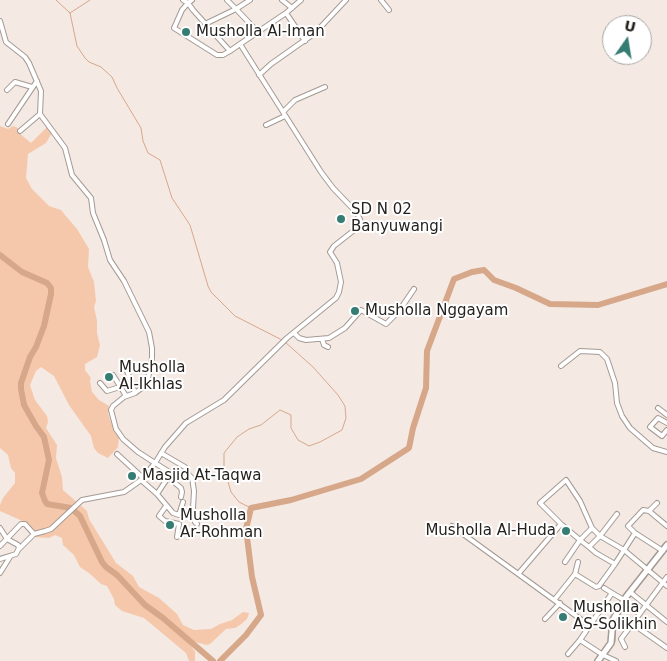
<!DOCTYPE html>
<style>
body{margin:0}
#map{position:relative;width:667px;height:661px;overflow:hidden;background:#f4e9e3;font-family:"DejaVu Sans",sans-serif}
canvas{display:block}
.north{position:absolute;left:602px;top:15px;width:50px;height:50px;box-sizing:border-box;background:#fff;border:1px solid #a8a7a5;border-radius:50%;rotate:13deg;font-size:14px;font-weight:700;line-height:20px;text-align:center;color:#25221f}
.north::after{content:'';display:block;margin:auto;width:18px;height:22px;background:#357c73;clip-path:polygon(50% 0,100% 100%,50% 72%,0 100%)}
</style>
<div id="map">
<canvas width="667" height="661"></canvas>
<div class="north">U</div>
</div>
<script>
const ctx = document.querySelector('canvas').getContext('2d');
ctx.lineJoin = 'round';
function paint(path, color) { ctx.fillStyle = color; ctx.fill(path, 'evenodd'); }
const toPath = rows => new Path2D(rows.map(r => 'M' + r).join(''));
function trace(path, color, width, dash) { ctx.strokeStyle = color; ctx.lineWidth = width; ctx.lineCap = dash ? 'butt' : 'round'; ctx.setLineDash(dash || []); ctx.stroke(path); }
function label(font, color, halo, rows, align = 'center') {
  ctx.font = font + ' "DejaVu Sans",sans-serif'; ctx.lineWidth = 4; ctx.setLineDash([]); ctx.textBaseline = 'middle'; ctx.strokeStyle = halo; ctx.fillStyle = color; for (const [text, x, y, turn = 0] of rows) {
    ctx.save(); ctx.translate(x, y); ctx.rotate((+turn || 0) * Math.PI / 180); ctx.textAlign = isNaN(turn) ? turn : align; if (halo) ctx.strokeText(text, 0, 0); ctx.fillText(text, 0, 0); ctx.restore();
  }
}
paint(toPath([
 [50,124,54,129,46,143,28,154,26,178,32,189,49,206,61,210,65,215,77,229,89,249,88,267,94,282,96,301,94,307,97,321,97,333,100,345,97,357,85,364,85,370,91,378,90,381,92,392,99,400,109,406,108,414,115,433,119,437,118,447,108,458,98,453,94,448,91,436,69,405,54,376,41,367,36,371,30,385,35,400,47,416,48,422,46,428,57,445,56,458,62,477,63,490,87,511,89,519,116,563,133,576,139,587,159,598,177,614,183,625,194,630,211,629,220,624,232,620,243,612,249,613,247,619,240,625,235,628,226,629,210,644,207,645,195,642,190,644,195,652,195,661,189,661,186,653,144,618,122,611,115,605,114,599,107,586,101,584,89,573,80,567,74,555,63,545,62,538,55,535,49,538,34,537,27,529,27,523,0,511,0,505,3,498,15,483,15,473,11,468,8,455,0,448,0,126,8,129,13,126,18,128,19,133,31,143]
]), '#f5c8ac');
trace(toPath([
 [56,0,70,13,77,46,85,58,89,62,101,67,112,77,117,88,141,128,143,141,148,153,160,160,172,198,190,225,208,286,211,292,235,316,282,340],
 [70,13,90,0],
 [251,508,239,502,231,492,224,468,224,453,237,437,249,429,261,425,280,410,291,415,291,428,298,440,309,446,320,442,342,430,346,418,345,406,338,395,313,367,285,342],
 [606,655,615,642,616,623,618,616,631,595]
]), '#d7a78a', 1);
trace(toPath([
 [0,255,22,272,47,283,51,288,51,294,44,326,36,347,30,357,21,383,21,389,24,405,36,426,44,437,49,460,42,493,45,501,47,504,71,508,80,516,102,562,106,567,117,575,145,605,163,618,213,661],
 [220,661,246,635,261,615,252,577,246,529,251,508,291,500,361,479,409,448,413,428,426,388,427,351,454,279,472,272,484,270,494,280,516,288,550,304,598,305,667,284]
]), '#d7a78a', 6);
const street = toPath([
 [183,0,188,3,182,10,174,28,217,55,223,55,230,51],
 [192,0,188,3,193,10,230,51,240,44],
 [250,0,236,9,258,32],
 [282,0,292,8],
 [381,0,389,10],
 [286,13,305,41],
 [0,21,6,42,25,57,29,63,41,91,40,114,65,148,72,175,91,198,93,213,104,240,110,260,124,281,149,332,152,348,152,358,147,384,135,393,124,397,113,406,111,410,116,429,123,439,138,452,155,463,165,447,186,423,224,400,287,338,336,298,339,292,341,282,337,263,330,252,334,246,362,224,357,213,333,188,321,172,240,44,286,13,301,0],
 [205,24,236,9,227,0],
 [259,75,271,64,315,33,346,0],
 [7,90,15,82,32,87],
 [283,112,295,100,325,87],
 [8,124,37,81],
 [266,125,285,116],
 [20,131,40,114],
 [294,333,299,338,306,340,329,338,345,328,361,310,386,324,399,311,414,289],
 [322,339,324,345,328,347],
 [561,366,580,351,600,352,607,359,615,383,617,403,622,416,630,428,653,448,667,452],
 [127,371,135,393],
 [113,375,126,396],
 [100,383,107,391,120,387],
 [658,408,667,415],
 [667,423,658,418,650,427,662,436,667,430],
 [161,453,185,467,188,474,192,478,194,491,193,508,195,522,197,524],
 [117,454,143,478],
 [169,478,181,488,182,492,181,497],
 [141,480,157,494,173,513,179,515,193,515],
 [166,506,159,516,165,521,179,524,177,537],
 [649,511,657,503],
 [617,514,600,536,624,550,667,586],
 [179,515,183,502],
 [452,526,590,626],
 [0,528,7,539,18,545,19,548,16,554,0,559],
 [635,533,628,526,643,510,649,511,667,526],
 [0,546,21,524,25,524,34,534,45,531,51,529,82,500,124,492,141,480,155,463,171,473,157,494],
 [589,547,600,536,592,528],
 [19,549,34,534],
 [565,562,580,540,592,528,580,501,566,480,540,503,561,524,580,540,589,547,596,553,615,564],
 [0,573,10,557],
 [519,573,561,524],
 [575,574,596,587,599,586,615,564,635,533,663,551],
 [604,588,612,593],
 [630,592,667,622],
 [555,599,575,574,578,562],
 [545,619,560,603],
 [633,624,667,648],
 [625,647,621,639,667,577],
 [568,654,580,640],
 [616,661,603,655,580,640,612,593,624,600]
]);
const secondary = toPath([
 [598,661,611,643,613,620,626,597,667,545]
]);
trace(street, '#a49a94', 6);
trace(secondary, '#a49a94', 8);
trace(street, '#fff', 4);
trace(secondary, '#fff', 5);
for (const [x, y, r, color] of [
 [186,32,5,"#357c73"],
 [341,219,5,"#357c73"],
 [355,311,5,"#357c73"],
 [109,377,5,"#357c73"],
 [132,476,5,"#357c73"],
 [170,525,5,"#357c73"],
 [566,531,5,"#357c73"],
 [563,617,5,"#357c73"]
]) { const dot = new Path2D(); dot.arc(x, y, r, 0, 2 * Math.PI); ctx.fillStyle = color; ctx.fill(dot); trace(dot, '#fff', 2); }
label('15px', '#25221f', '#fff', [
 ["Musholla Al-Iman",196,32],
 ["SD N 02",351,210],
 ["Banyuwangi",351,227],
 ["Musholla Nggayam",365,311],
 ["Musholla",119,368],
 ["Al-Ikhlas",119,385],
 ["Masjid At-Taqwa",142,476],
 ["Musholla",180,516],
 ["Ar-Rohman",180,533],
 ["Musholla Al-Huda",556,531,"right"],
 ["Musholla",573,608],
 ["AS-Solikhin",573,625]
], 'left');
</script>
